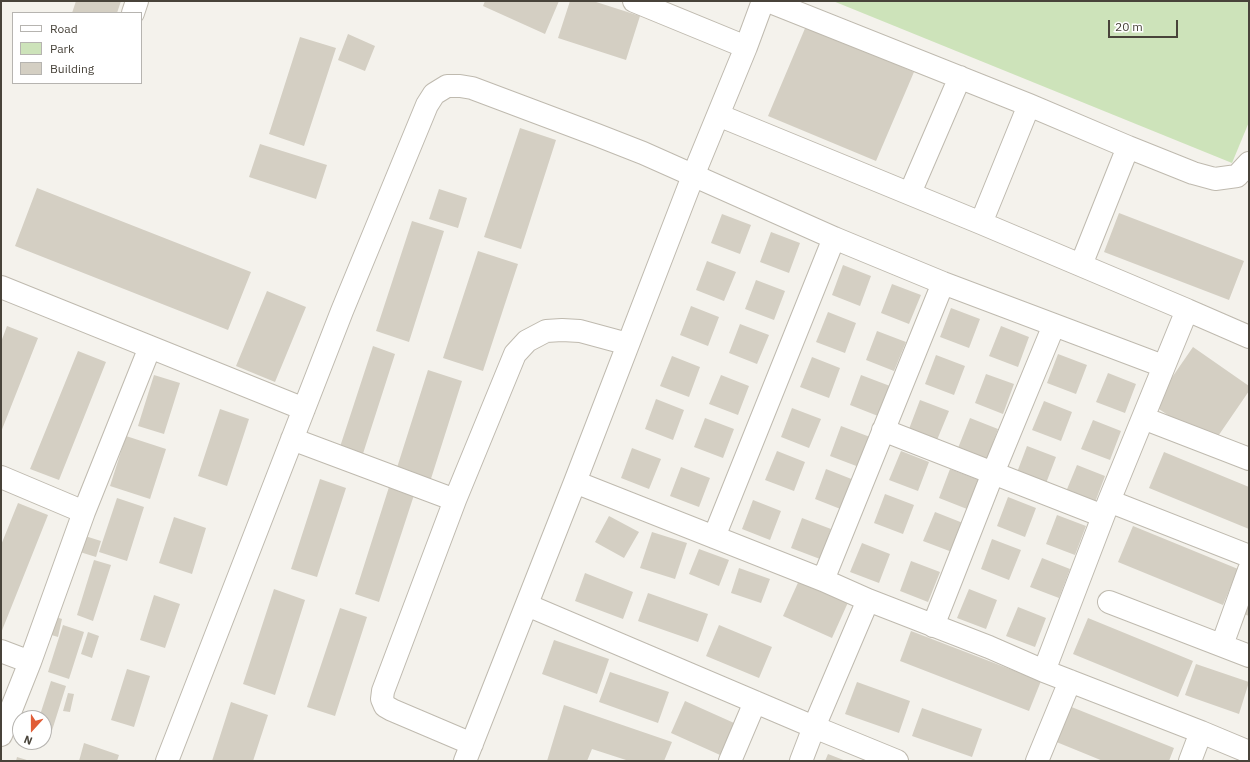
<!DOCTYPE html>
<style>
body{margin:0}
#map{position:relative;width:1250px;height:762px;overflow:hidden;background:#f4f2ec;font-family:"IBM Plex Sans",sans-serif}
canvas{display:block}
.frame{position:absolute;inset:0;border:2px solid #48433a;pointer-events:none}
.legend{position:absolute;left:12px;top:12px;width:130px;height:72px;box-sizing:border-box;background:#fff;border:1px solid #b6b4b0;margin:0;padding:5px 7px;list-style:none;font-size:12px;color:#48433a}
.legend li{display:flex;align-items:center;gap:8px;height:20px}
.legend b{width:20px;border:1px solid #b6b4b0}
.north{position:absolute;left:12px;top:710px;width:40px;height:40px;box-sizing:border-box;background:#fff;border:1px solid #b6b4b0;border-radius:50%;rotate:201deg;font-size:11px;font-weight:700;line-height:16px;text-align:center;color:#48433a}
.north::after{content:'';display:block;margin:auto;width:14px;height:18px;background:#e05d37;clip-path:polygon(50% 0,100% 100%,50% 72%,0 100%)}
.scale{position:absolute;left:1108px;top:20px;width:70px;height:18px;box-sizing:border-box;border:2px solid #48433a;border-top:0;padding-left:5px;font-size:12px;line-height:14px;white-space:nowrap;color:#48433a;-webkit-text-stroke:3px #fff;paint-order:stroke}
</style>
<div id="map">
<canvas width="1250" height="762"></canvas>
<div class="frame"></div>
<ul class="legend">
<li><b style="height:5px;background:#fff"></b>Road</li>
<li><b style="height:11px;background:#cde3ba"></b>Park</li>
<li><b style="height:11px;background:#d4cfc3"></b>Building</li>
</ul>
<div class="north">N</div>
<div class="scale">20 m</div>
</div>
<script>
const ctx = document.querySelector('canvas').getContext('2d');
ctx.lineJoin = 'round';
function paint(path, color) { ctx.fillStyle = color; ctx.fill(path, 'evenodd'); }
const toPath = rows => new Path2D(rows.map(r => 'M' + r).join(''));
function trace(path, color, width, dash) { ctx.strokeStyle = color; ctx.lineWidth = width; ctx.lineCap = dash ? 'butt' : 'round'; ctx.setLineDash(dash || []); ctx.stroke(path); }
paint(toPath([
 [833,1,1249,1,1249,122,1232,163]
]), '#cde3ba');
paint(toPath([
 [76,1,121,1,117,13,72,13],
 [485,1,559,1,545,34,483,6],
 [570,1,593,1,640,16,626,60,558,38],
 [806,26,914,72,876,161,768,116],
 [348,34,375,46,365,71,338,60],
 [300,37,336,48,304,146,269,134],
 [520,128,556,140,521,249,484,237],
 [260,144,327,165,316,199,249,177],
 [37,188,251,272,228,330,15,246],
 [439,189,467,198,458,228,429,219],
 [1119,213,1244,261,1229,300,1104,252],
 [722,214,751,225,740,254,711,243],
 [412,221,444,231,409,342,376,331],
 [771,232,800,243,789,273,760,262],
 [478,251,518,264,483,371,443,358],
 [707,261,736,272,724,301,696,290],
 [843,265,871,276,860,306,832,295],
 [756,280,785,291,774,320,745,309],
 [892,284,921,295,909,324,881,313],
 [267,291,306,307,275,382,236,366],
 [691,306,719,317,708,346,680,335],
 [951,308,980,319,969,348,940,337],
 [828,312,856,323,845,353,816,342],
 [740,324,769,335,757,364,729,353],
 [7,326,38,338,1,432,1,342],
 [1001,326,1029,337,1018,367,989,356],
 [877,331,906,342,894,371,866,360],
 [373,346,395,354,360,463,337,456],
 [1193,347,1249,386,1249,391,1212,445,1153,405],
 [78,351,106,362,59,480,30,469],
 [1058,354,1087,365,1076,394,1047,383],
 [936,355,965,366,954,395,925,384],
 [672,356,700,367,689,397,660,386],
 [812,357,840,368,829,398,800,387],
 [428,370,462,381,429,485,395,474],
 [1108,373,1136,384,1125,413,1096,402],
 [986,374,1014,384,1003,414,975,403],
 [154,375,180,383,164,434,138,426],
 [721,375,749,386,738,415,709,404],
 [861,375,890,386,878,416,850,405],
 [656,399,684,410,673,440,645,429],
 [920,400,949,411,937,440,909,429],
 [1044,401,1072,412,1061,441,1032,430],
 [792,408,821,419,809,448,781,437],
 [220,409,249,419,227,486,198,476],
 [705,418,734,429,723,458,694,447],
 [970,418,998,429,987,459,958,448],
 [1093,420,1121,431,1110,460,1081,449],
 [841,426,870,437,859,467,830,456],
 [126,436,166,449,150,499,110,486],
 [1027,446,1056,457,1045,486,1016,475],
 [632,448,661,459,649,489,621,478],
 [777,451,805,462,794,491,765,480],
 [901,451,929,462,918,491,889,480],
 [1164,452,1249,487,1249,529,1149,488],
 [1077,465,1105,476,1094,505,1065,494],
 [681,467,710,478,699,507,670,496],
 [826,469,854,480,843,510,815,499],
 [950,469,979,480,967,509,939,498],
 [320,479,346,488,317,577,291,569],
 [389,487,414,495,379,602,355,594],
 [885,494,914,505,903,534,874,523],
 [1008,497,1036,508,1025,537,997,526],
 [117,498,144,507,127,561,99,552],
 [753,500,781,511,770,540,742,529],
 [18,503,48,515,1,633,1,545],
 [935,512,963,523,952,552,923,541],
 [1057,515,1086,526,1075,555,1046,544],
 [609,516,639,532,624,558,595,542],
 [174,517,206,528,192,574,159,563],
 [802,518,831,529,820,559,791,548],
 [1133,526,1238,569,1223,605,1118,562],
 [652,532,687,543,675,579,640,568],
 [85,536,101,541,96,557,80,552],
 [992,539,1021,550,1009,580,981,569],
 [862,543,890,554,879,583,850,572],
 [699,549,729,560,719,586,689,574],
 [1042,558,1070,569,1059,598,1030,587],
 [94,560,111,565,93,621,77,615],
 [911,561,940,572,928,602,900,591],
 [739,568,770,579,761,603,731,593],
 [585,573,633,592,623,619,575,601],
 [801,576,850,598,832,638,783,616],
 [1249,586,1249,616,1239,612],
 [274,589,305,600,275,695,243,684],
 [969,589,997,600,986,629,957,618],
 [648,593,708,614,698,642,638,621],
 [154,595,180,604,165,648,140,640],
 [1018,607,1046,618,1035,647,1006,636],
 [340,608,367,617,335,716,307,707],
 [53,616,62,619,58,637,48,634],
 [1088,618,1193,661,1178,697,1073,654],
 [63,625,84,632,69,679,48,672],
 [719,625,772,647,759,678,706,656],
 [911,631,1041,681,1029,711,900,661],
 [88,632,99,636,92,658,81,654],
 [554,640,609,659,597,694,542,674],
 [1196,664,1249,682,1239,714,1185,695],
 [127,669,150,676,134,727,111,720],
 [610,672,669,692,658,723,599,702],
 [51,681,66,686,49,740,44,739,44,718,39,718],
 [857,682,910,701,899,733,845,714],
 [68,693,74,694,70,712,63,711],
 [685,701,743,727,729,759,671,733],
 [231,702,268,715,253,761,212,761],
 [564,705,672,742,664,761,625,761,626,760,592,749,587,761,547,761],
 [1069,706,1174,748,1169,761,1103,761,1054,741],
 [922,708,982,729,972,757,912,736],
 [84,743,119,755,117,761,79,761],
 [828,754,846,761,825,761],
 [17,757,30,761,16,761]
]), '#d4cfc3');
const minor = toPath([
 [634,1,746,47],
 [768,1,1029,105,1128,147,1081,265],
 [133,13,137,1],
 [718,115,981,223,1187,310],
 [1128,147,1193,173,1215,179,1237,176,1249,163],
 [910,193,960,77],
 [981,223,1029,105],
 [1,287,304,409],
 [1143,418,1249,459],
 [883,430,1103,516],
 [292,439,455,500],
 [1,477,84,512],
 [575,482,823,580,868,600,814,727,897,761],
 [1109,501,1187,310,1249,337],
 [714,537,834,238],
 [823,580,943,283],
 [868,600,989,647,1044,671],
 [1109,602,1249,656],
 [527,605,814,727,801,761],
 [933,626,993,473,1054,325],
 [1222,645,1249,570],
 [1,651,30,662],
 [1201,732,1044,671,1109,501,1249,556],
 [1,735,30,662,84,512,150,347],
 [472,744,392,710,385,706,382,699,383,691,455,500,515,354,527,341,546,331,562,330,580,331,628,344],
 [167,761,342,311,427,105,434,94,447,86,460,86,472,88,597,135,643,153,834,238,943,283,1163,366],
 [465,761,575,482,693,176,746,47,763,1],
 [730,761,755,702],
 [1037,761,1070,681],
 [1190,761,1201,732,1249,752]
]);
trace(minor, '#bfbaaf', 24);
trace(minor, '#fff', 22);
</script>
